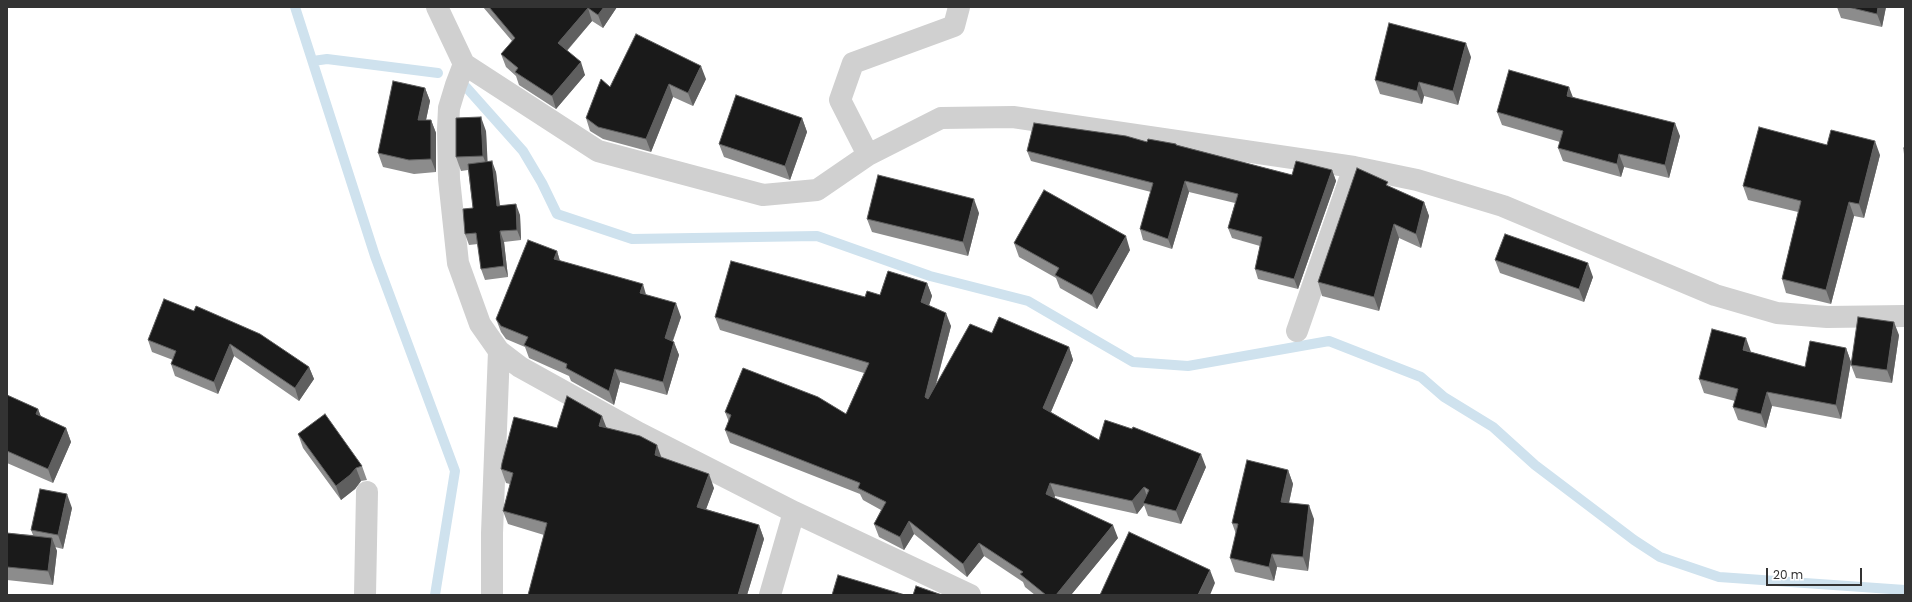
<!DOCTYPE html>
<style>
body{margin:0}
#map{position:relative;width:1912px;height:602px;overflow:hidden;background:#fff;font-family:Poppins,sans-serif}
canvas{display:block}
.frame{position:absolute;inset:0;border:8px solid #333;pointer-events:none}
.scale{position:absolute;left:1766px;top:568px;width:96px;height:18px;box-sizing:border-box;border:2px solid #333;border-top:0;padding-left:5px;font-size:12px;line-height:14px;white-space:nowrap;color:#333;-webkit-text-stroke:3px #fff;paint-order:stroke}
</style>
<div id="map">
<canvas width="1912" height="602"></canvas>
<div class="frame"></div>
<div class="scale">20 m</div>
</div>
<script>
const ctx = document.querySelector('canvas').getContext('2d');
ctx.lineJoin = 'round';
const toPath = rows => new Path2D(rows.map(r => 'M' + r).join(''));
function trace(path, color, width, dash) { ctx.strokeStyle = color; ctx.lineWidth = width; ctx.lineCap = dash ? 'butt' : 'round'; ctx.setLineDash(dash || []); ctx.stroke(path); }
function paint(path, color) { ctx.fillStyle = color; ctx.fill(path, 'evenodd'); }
trace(toPath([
 [295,7,375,256,455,471,435,595],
 [313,61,327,59,438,73],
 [466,87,523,151,542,183,557,214,632,239,817,236,930,276,1028,301,1133,362,1188,366,1329,341,1421,377,1444,397,1493,427,1535,465,1634,540,1660,557,1719,577,1905,590]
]), '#cfe2ee', 10);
trace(toPath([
 [437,7,464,64,598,151,763,195,817,190,868,155,941,118,1013,117,1354,167,1417,180,1503,206,1715,295,1777,313,1827,317,1905,316],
 [464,64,456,85,449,108,448,129,449,179,458,263,480,324,499,351,520,367,639,433,794,512,970,595],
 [868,155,840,100,853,63,954,26,959,7],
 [1297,331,1354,167],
 [365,595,367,492],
 [492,595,492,533,499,351],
 [770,595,794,512]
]), '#d0d0d0', 22);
paint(toPath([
 [483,7,617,7,603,28,592,21,567,51,585,75,556,109,519,85,516,76,506,67,501,54,512,41],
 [1837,7,1886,7,1882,27,1841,18],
 [1471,57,1458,105,1424,96,1422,104,1380,94,1375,80],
 [706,79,693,106,673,97,651,152,603,139,590,131,586,118,610,87],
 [425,88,430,101,426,120,431,120,436,133,436,172,414,174,383,167,378,153],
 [1573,97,1680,136,1669,178,1624,167,1621,177,1563,161,1558,148,1560,142,1502,125,1497,112],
 [802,118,807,132,790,180,724,157,719,144],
 [486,131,487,161,496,172,500,206,520,215,521,240,504,242,508,277,485,280,481,269,478,244,469,245,465,234,473,208,468,170,461,171,456,157],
 [1176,144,1177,145,1292,175,1332,170,1336,181,1298,289,1258,279,1255,269,1260,246,1232,238,1228,228,1235,203,1189,192,1172,249,1143,240,1140,229,1151,192,1031,161,1027,151],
 [1827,145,1880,155,1864,218,1854,216,1831,304,1786,293,1782,279,1798,212,1748,200,1743,186],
 [1389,187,1424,202,1429,216,1421,248,1399,238,1379,311,1322,296,1318,282],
 [979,213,968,256,872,232,867,219],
 [1014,243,1130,250,1097,309,1060,288,1056,278,1019,257],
 [557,251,560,261,646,295,681,317,673,341,679,355,667,395,620,382,614,405,571,381,569,376,529,358,525,347,506,339,501,332,496,319],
 [1495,260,1593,277,1584,302,1500,273],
 [927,283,932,296,929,305,951,326,936,385,992,333,1069,347,1073,360,1051,412,1099,440,1206,467,1181,524,1148,516,1144,505,1137,514,1055,496,1054,497,1118,538,1071,595,1035,595,1025,587,1023,582,984,556,967,577,914,534,904,550,879,537,874,524,881,510,863,500,860,494,730,443,725,430,729,422,725,412,846,414,864,373,720,330,715,317,880,295],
 [164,299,309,367,314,379,299,401,234,356,218,394,175,376,171,364,173,360,152,352,148,340],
 [1899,335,1892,383,1856,378,1851,365],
 [1846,348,1851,362,1841,419,1772,406,1766,428,1738,420,1733,407,1735,401,1704,393,1699,379,1751,352,1805,367],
 [7,395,38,409,41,417,66,428,71,442,53,483,7,463],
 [606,427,662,457,714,488,706,509,759,525,764,539,747,595,528,595,544,535,508,524,503,511,510,484,506,483,501,469,557,428],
 [298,434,362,466,367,480,361,481,355,489,341,500,303,448],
 [1288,470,1293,484,1289,503,1314,519,1308,571,1277,567,1274,581,1235,572,1230,558,1236,534,1232,523],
 [72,508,63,549,55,547,57,551,53,585,7,580,7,533,33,535,31,530]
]), '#8c8c8c');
paint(toPath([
 [604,7,617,7,603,28,598,15],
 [1878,7,1886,7,1882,27,1877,14],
 [588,8,592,21,562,56,558,43],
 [1466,43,1471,57,1458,105,1453,91],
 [581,62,585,75,556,109,552,96],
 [701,66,706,79,693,106,688,93],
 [1419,82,1424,96,1422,104,1417,91],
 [669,84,673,97,651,152,646,139],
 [1569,87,1574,100,1567,96],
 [425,88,430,101,423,134,418,120],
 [481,117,486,131,488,169,483,156],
 [802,118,807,132,790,180,785,166],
 [431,120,436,133,436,172,431,159],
 [1675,123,1680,136,1669,178,1665,165],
 [1875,141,1880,155,1864,218,1859,204],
 [1619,154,1624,167,1621,177,1617,164],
 [492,161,496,172,501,217,497,206],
 [1332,170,1336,181,1298,289,1294,279],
 [1185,181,1189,192,1172,249,1168,239],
 [974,199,979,213,968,256,963,242],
 [1424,202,1429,216,1421,248,1416,234],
 [1849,202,1854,216,1831,304,1826,290],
 [516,204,520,215,521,240,517,230],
 [1394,224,1399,238,1379,311,1374,297],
 [500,231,504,242,508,277,504,266],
 [1126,236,1130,250,1097,309,1092,295],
 [557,251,561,265,554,259],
 [1588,263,1593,277,1584,302,1579,289],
 [927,283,932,296,926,315,921,302],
 [643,284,647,298,640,293],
 [676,303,681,317,669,351,665,338],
 [946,313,951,326,929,410,925,397],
 [1894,322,1899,335,1892,383,1887,370],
 [1746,338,1751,352,1743,350],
 [674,342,679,355,667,395,663,382],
 [230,344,234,356,218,394,214,382],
 [1069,347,1073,360,1047,421,1043,408],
 [1846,348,1851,362,1841,419,1836,405],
 [309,367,314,379,299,401,295,388],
 [615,369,620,382,614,405,609,391],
 [1767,392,1772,406,1766,428,1761,414],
 [38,409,43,422,36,414],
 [602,416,607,429,599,426],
 [66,428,71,442,53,483,48,469],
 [657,445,662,459,655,455],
 [1201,454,1206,467,1181,524,1176,511],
 [356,468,361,481,355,489,341,500,336,486],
 [1288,470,1293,484,1286,516,1281,502],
 [709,474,714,488,702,520,697,507],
 [1050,483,1055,496,1051,507,1046,494],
 [1144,487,1148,500,1143,503,1144,505,1137,514,1132,501],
 [67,494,72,508,63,549,58,535],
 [1309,505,1314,519,1308,571,1303,557],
 [909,521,914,534,904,550,900,537],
 [759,525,764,539,747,595,738,595],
 [1113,525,1118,538,1071,595,1056,595],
 [52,538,57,551,53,585,48,571],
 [979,543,984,556,967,577,963,564],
 [1272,554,1277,567,1274,581,1269,567],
 [1210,570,1215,583,1210,595,1198,595]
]), '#5f5f5f');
const building = toPath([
 [489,7,604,7,598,15,588,8,558,43,581,62,552,96,515,72,518,68,501,54,515,38,489,7],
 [1848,7,1878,7,1877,14,1848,7],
 [1389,23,1466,43,1453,91,1419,82,1417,91,1375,80,1389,23],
 [636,34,701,66,688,93,669,84,646,139,598,127,586,118,601,79,610,87,636,34],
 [1509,70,1569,87,1567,96,1675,123,1665,165,1619,154,1617,164,1558,148,1563,131,1497,112,1509,70],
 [393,81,425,88,418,120,431,120,431,159,409,160,378,153,393,81],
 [736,95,802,118,785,166,719,144,736,95],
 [481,117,483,156,456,157,456,118,481,117],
 [1034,123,1126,136,1147,142,1148,139,1176,144,1176,145,1292,175,1296,161,1332,170,1294,279,1255,269,1262,237,1228,228,1238,194,1185,181,1168,239,1140,229,1153,183,1027,151,1034,123],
 [1759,127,1827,145,1831,130,1875,141,1859,204,1849,202,1826,290,1782,279,1801,201,1743,186,1759,127],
 [1904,148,1905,148,1905,160,1904,148],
 [492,161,497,206,516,204,517,230,500,231,504,266,481,269,476,233,465,234,463,209,473,208,468,164,492,161],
 [1357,168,1388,182,1386,185,1424,202,1416,234,1394,224,1374,297,1318,282,1357,168],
 [878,175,974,199,963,242,867,219,878,175],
 [1044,190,1126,236,1092,295,1055,275,1059,268,1014,243,1044,190],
 [1505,234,1588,263,1579,289,1495,260,1505,234],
 [528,240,557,251,554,259,643,284,640,293,676,303,665,338,674,342,663,382,615,369,609,391,566,368,567,364,524,345,528,337,501,326,496,319,528,240],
 [731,261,865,297,867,291,880,295,888,271,927,283,921,302,946,313,925,397,928,399,970,324,992,333,999,317,1069,347,1043,408,1099,440,1105,420,1132,429,1133,427,1201,454,1176,511,1143,503,1149,490,1144,487,1132,501,1050,483,1046,494,1113,525,1056,595,1046,595,1020,574,1023,572,979,543,963,564,909,521,900,537,874,524,886,502,858,488,860,483,725,430,731,415,725,412,743,368,818,397,846,414,869,363,715,317,731,261],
 [164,299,194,311,196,306,260,334,309,367,295,388,230,344,214,382,171,364,176,351,148,340,164,299],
 [1858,317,1894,322,1887,370,1851,365,1858,317],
 [1712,329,1746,338,1743,350,1805,367,1810,341,1846,348,1836,405,1767,392,1761,414,1733,407,1738,389,1699,379,1712,329],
 [7,395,38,409,36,414,66,428,48,469,7,451,7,395],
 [567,396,602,416,599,426,640,436,657,445,655,455,709,474,697,507,759,525,738,595,528,595,547,523,503,511,513,473,501,469,502,463,514,417,557,428,567,396],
 [325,414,362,466,356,468,350,475,336,486,298,434,325,414],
 [1247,460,1288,470,1281,502,1309,505,1303,557,1272,554,1269,567,1230,558,1238,524,1232,523,1247,460],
 [40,489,67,494,58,535,31,530,40,489],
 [1129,532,1210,570,1198,595,1100,595,1129,532],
 [7,533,52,538,48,571,7,567,7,533],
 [838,575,905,595,832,595,838,575],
 [916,586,942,595,913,595,916,586]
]);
paint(building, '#1a1a1a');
trace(building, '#5f5f5f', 1);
</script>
